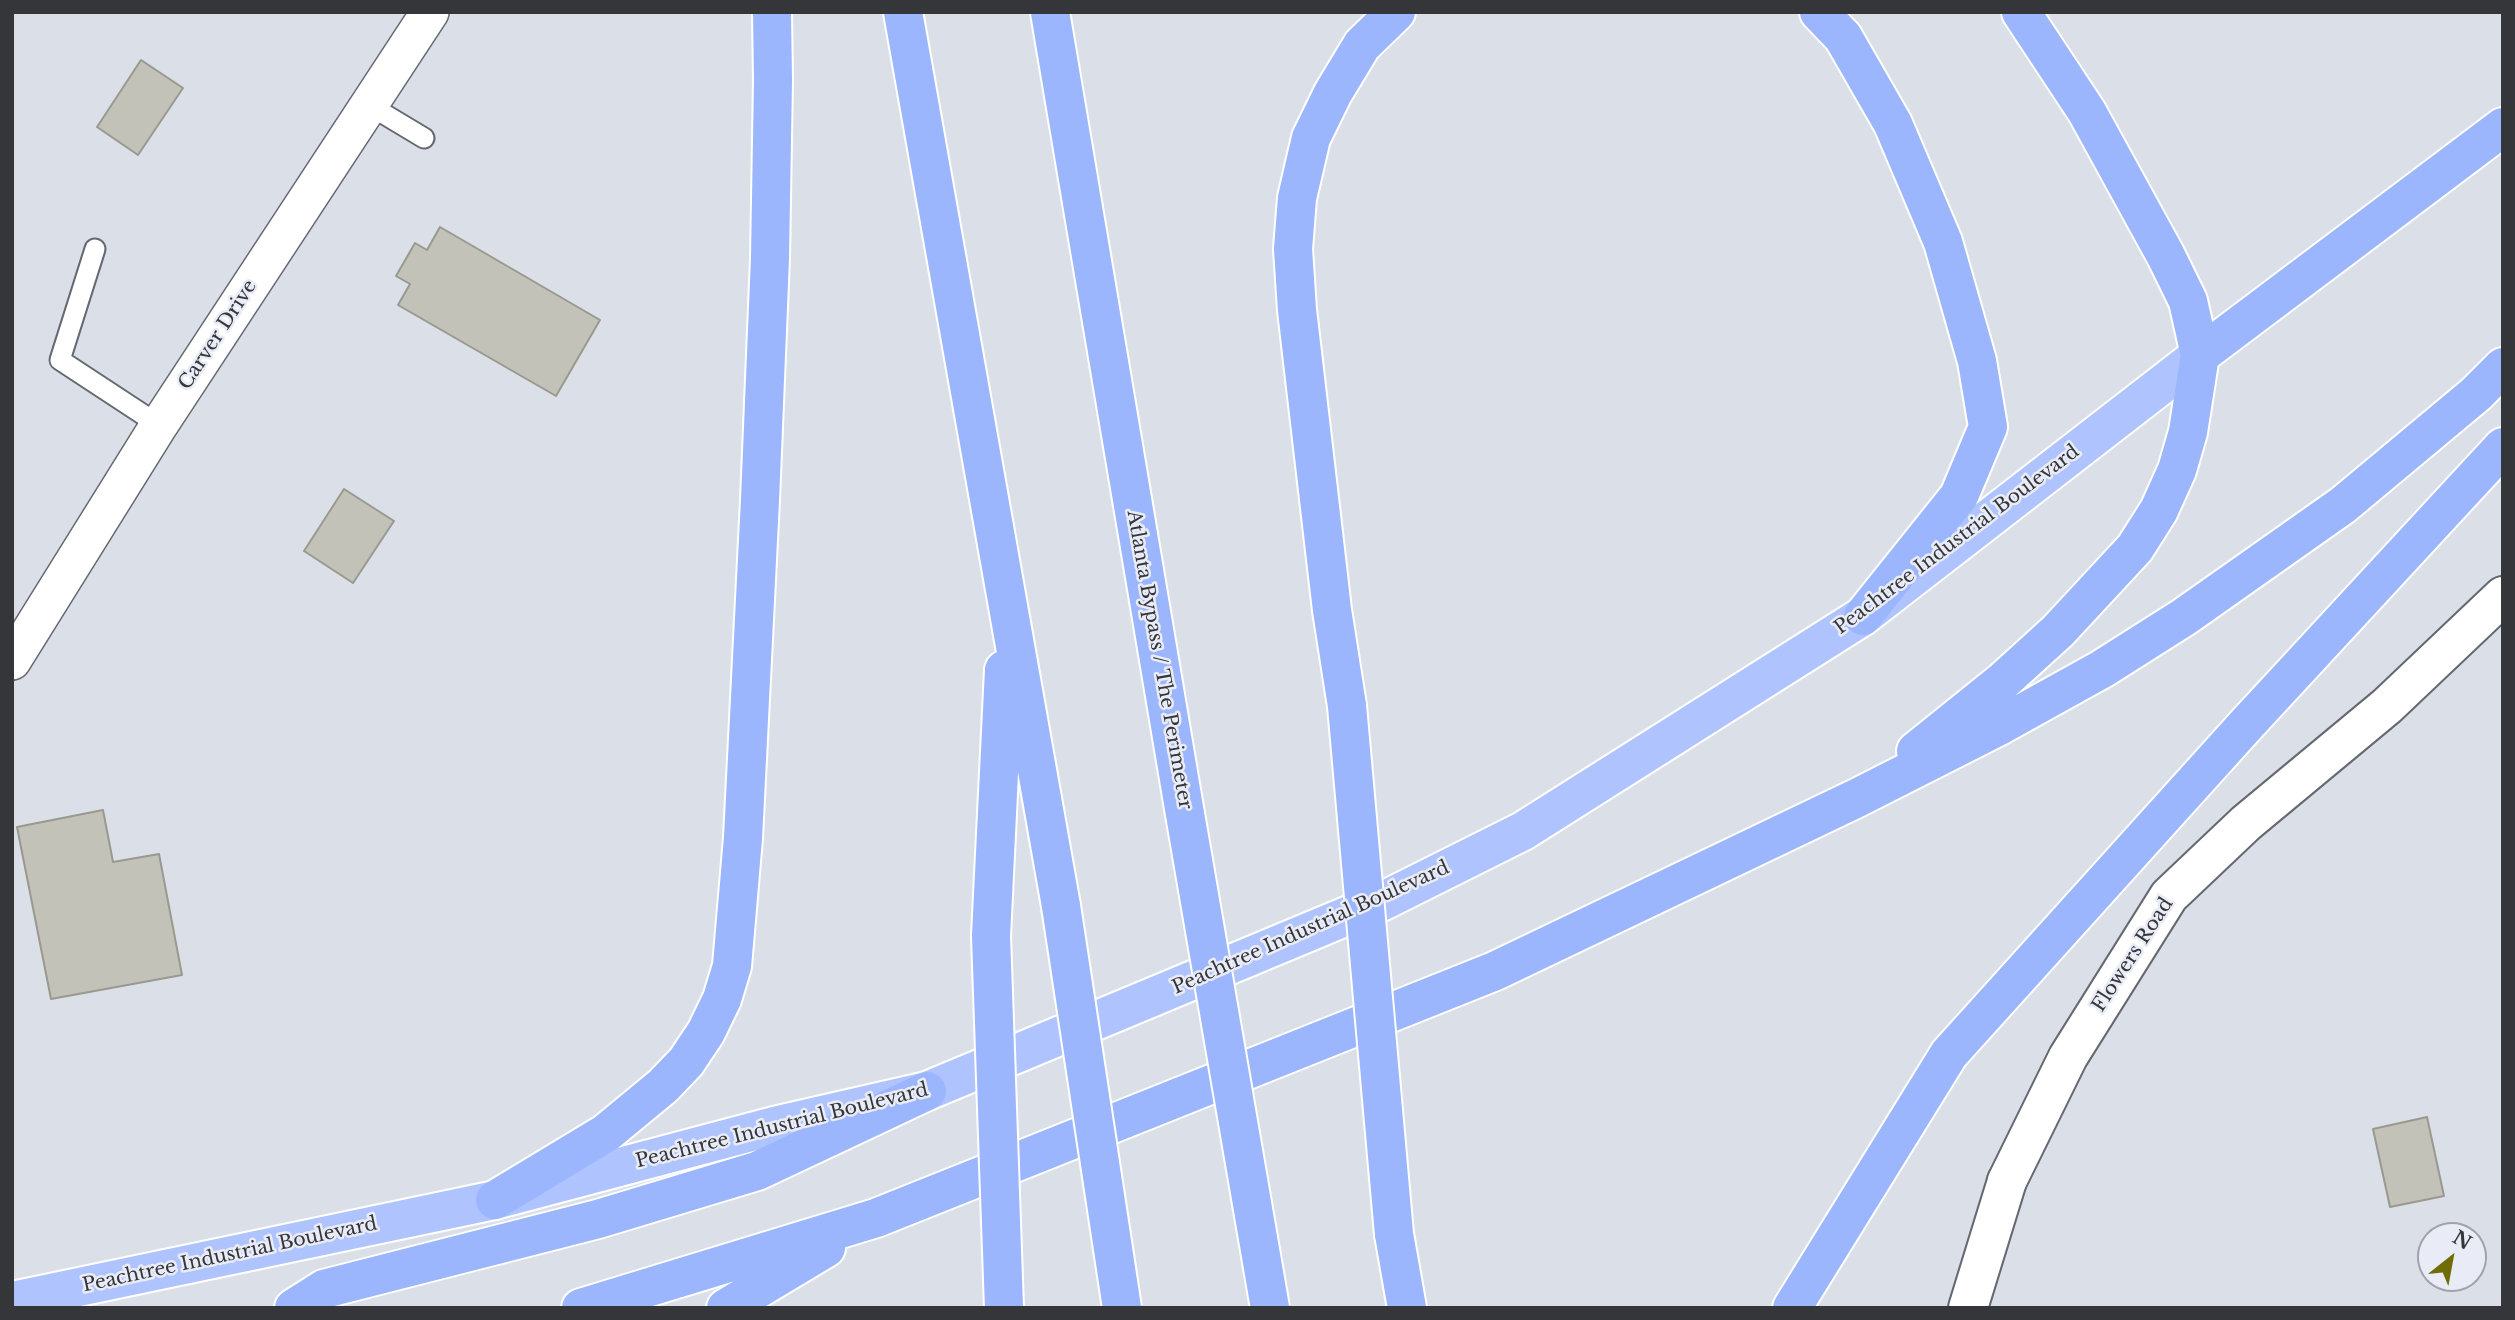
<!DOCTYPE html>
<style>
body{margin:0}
#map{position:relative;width:2515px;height:1320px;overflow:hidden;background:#dbdfe8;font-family:"Libre Baskerville",serif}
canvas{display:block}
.frame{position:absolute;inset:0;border:14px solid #343639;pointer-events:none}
.north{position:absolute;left:2417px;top:1222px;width:70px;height:70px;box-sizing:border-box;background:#e9ecf6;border:2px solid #a1a3aa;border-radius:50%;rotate:31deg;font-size:19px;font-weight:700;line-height:28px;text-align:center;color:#343639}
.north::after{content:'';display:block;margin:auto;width:24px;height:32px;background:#706c08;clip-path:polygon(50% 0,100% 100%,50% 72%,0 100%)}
</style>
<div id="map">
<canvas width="2515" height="1320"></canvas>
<div class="frame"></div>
<div class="north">N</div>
</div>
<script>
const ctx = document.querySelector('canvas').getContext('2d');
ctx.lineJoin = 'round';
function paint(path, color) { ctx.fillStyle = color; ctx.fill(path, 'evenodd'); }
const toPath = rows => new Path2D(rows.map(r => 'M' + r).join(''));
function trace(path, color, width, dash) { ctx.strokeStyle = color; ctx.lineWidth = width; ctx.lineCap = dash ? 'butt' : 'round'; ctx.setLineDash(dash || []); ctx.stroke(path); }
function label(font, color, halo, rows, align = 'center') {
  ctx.font = font + ' "Libre Baskerville",serif'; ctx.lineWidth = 5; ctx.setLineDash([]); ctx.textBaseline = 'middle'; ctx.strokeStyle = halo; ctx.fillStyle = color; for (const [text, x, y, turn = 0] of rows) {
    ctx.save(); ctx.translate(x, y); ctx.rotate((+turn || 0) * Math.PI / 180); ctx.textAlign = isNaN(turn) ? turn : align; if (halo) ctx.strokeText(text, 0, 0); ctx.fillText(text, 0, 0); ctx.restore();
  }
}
const building = toPath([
 [141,60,183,88,138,155,97,127,141,60],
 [440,227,600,320,556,396,398,305,410,284,396,276,415,243,427,250,440,227],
 [344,489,394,521,353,583,304,551,344,489],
 [103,810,113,862,159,854,182,975,51,999,17,827,103,810],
 [2427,1117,2444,1196,2390,1207,2373,1129,2427,1117]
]);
paint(building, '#c2c2b9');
trace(building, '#999990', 2);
const service = toPath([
 [369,105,424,138],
 [95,249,60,360,159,425]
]);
const minor = toPath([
 [12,661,159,425,430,12]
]);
const tertiary = toPath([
 [1968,1308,2007,1181]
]);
const secondary = toPath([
 [2007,1181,2068,1057,2169,896,2246,823,2387,706,2503,596]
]);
const trunk = toPath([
 [12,1301,495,1200,774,1126,927,1091,1383,901,1523,831,1863,616,2200,355]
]);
const motorway = toPath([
 [903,12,1061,906],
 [1050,12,1185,814],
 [1819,12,1843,37,1893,124,1943,242,1977,361,1988,427,1959,496,1863,616],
 [2200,355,2503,127],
 [1347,706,1332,610,1297,310,1293,249,1297,198,1311,138,1333,93,1362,45,1396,12],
 [1916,751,2003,681,2058,631,2135,548,2159,510,2177,470,2188,432,2200,355,2188,301,2166,256,2087,112,2021,12],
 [991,936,1004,670],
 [495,1200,606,1133,663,1086,686,1062,706,1032,722,999,732,966,743,838,760,500,770,258,773,80,772,12],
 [1394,1234,1407,1308],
 [294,1308,324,1289,598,1219,757,1171,927,1091],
 [581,1308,876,1218,1495,971,1857,798,2001,725,2102,669,2184,617,2343,505,2476,394,2503,367],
 [726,1308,826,1248],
 [1792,1308,1949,1054,2245,726,2503,447]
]);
trace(service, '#646870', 23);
trace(minor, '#646870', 40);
trace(tertiary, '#646870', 42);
trace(secondary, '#646870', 42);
trace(trunk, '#fff', 42);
trace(motorway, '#fff', 42);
trace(service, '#fff', 19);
trace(minor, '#fff', 37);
trace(tertiary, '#fff', 38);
trace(secondary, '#fff', 38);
trace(trunk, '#afc4fe', 38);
trace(motorway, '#9bb6fd', 38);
const motorwayBridge = toPath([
 [1347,706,1394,1234],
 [1185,814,1270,1308],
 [1061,906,1122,1308],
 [991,936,1004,1308]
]);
trace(motorwayBridge, '#fff', 42, []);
trace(motorwayBridge, '#9bb6fd', 38);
label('19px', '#343639', '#e9ecf6', [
 ["Carver Drive",218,335,-57],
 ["Peachtree Industrial Boulevard",1957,540,-37],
 ["Atlanta Bypass / The Perimeter",1159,660,80],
 ["Peachtree Industrial Boulevard",1311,928,-24],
 ["Flowers Road",2133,955,-57],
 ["Peachtree Industrial Boulevard",782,1126,-14],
 ["Peachtree Industrial Boulevard",230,1255,-12]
]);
</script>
